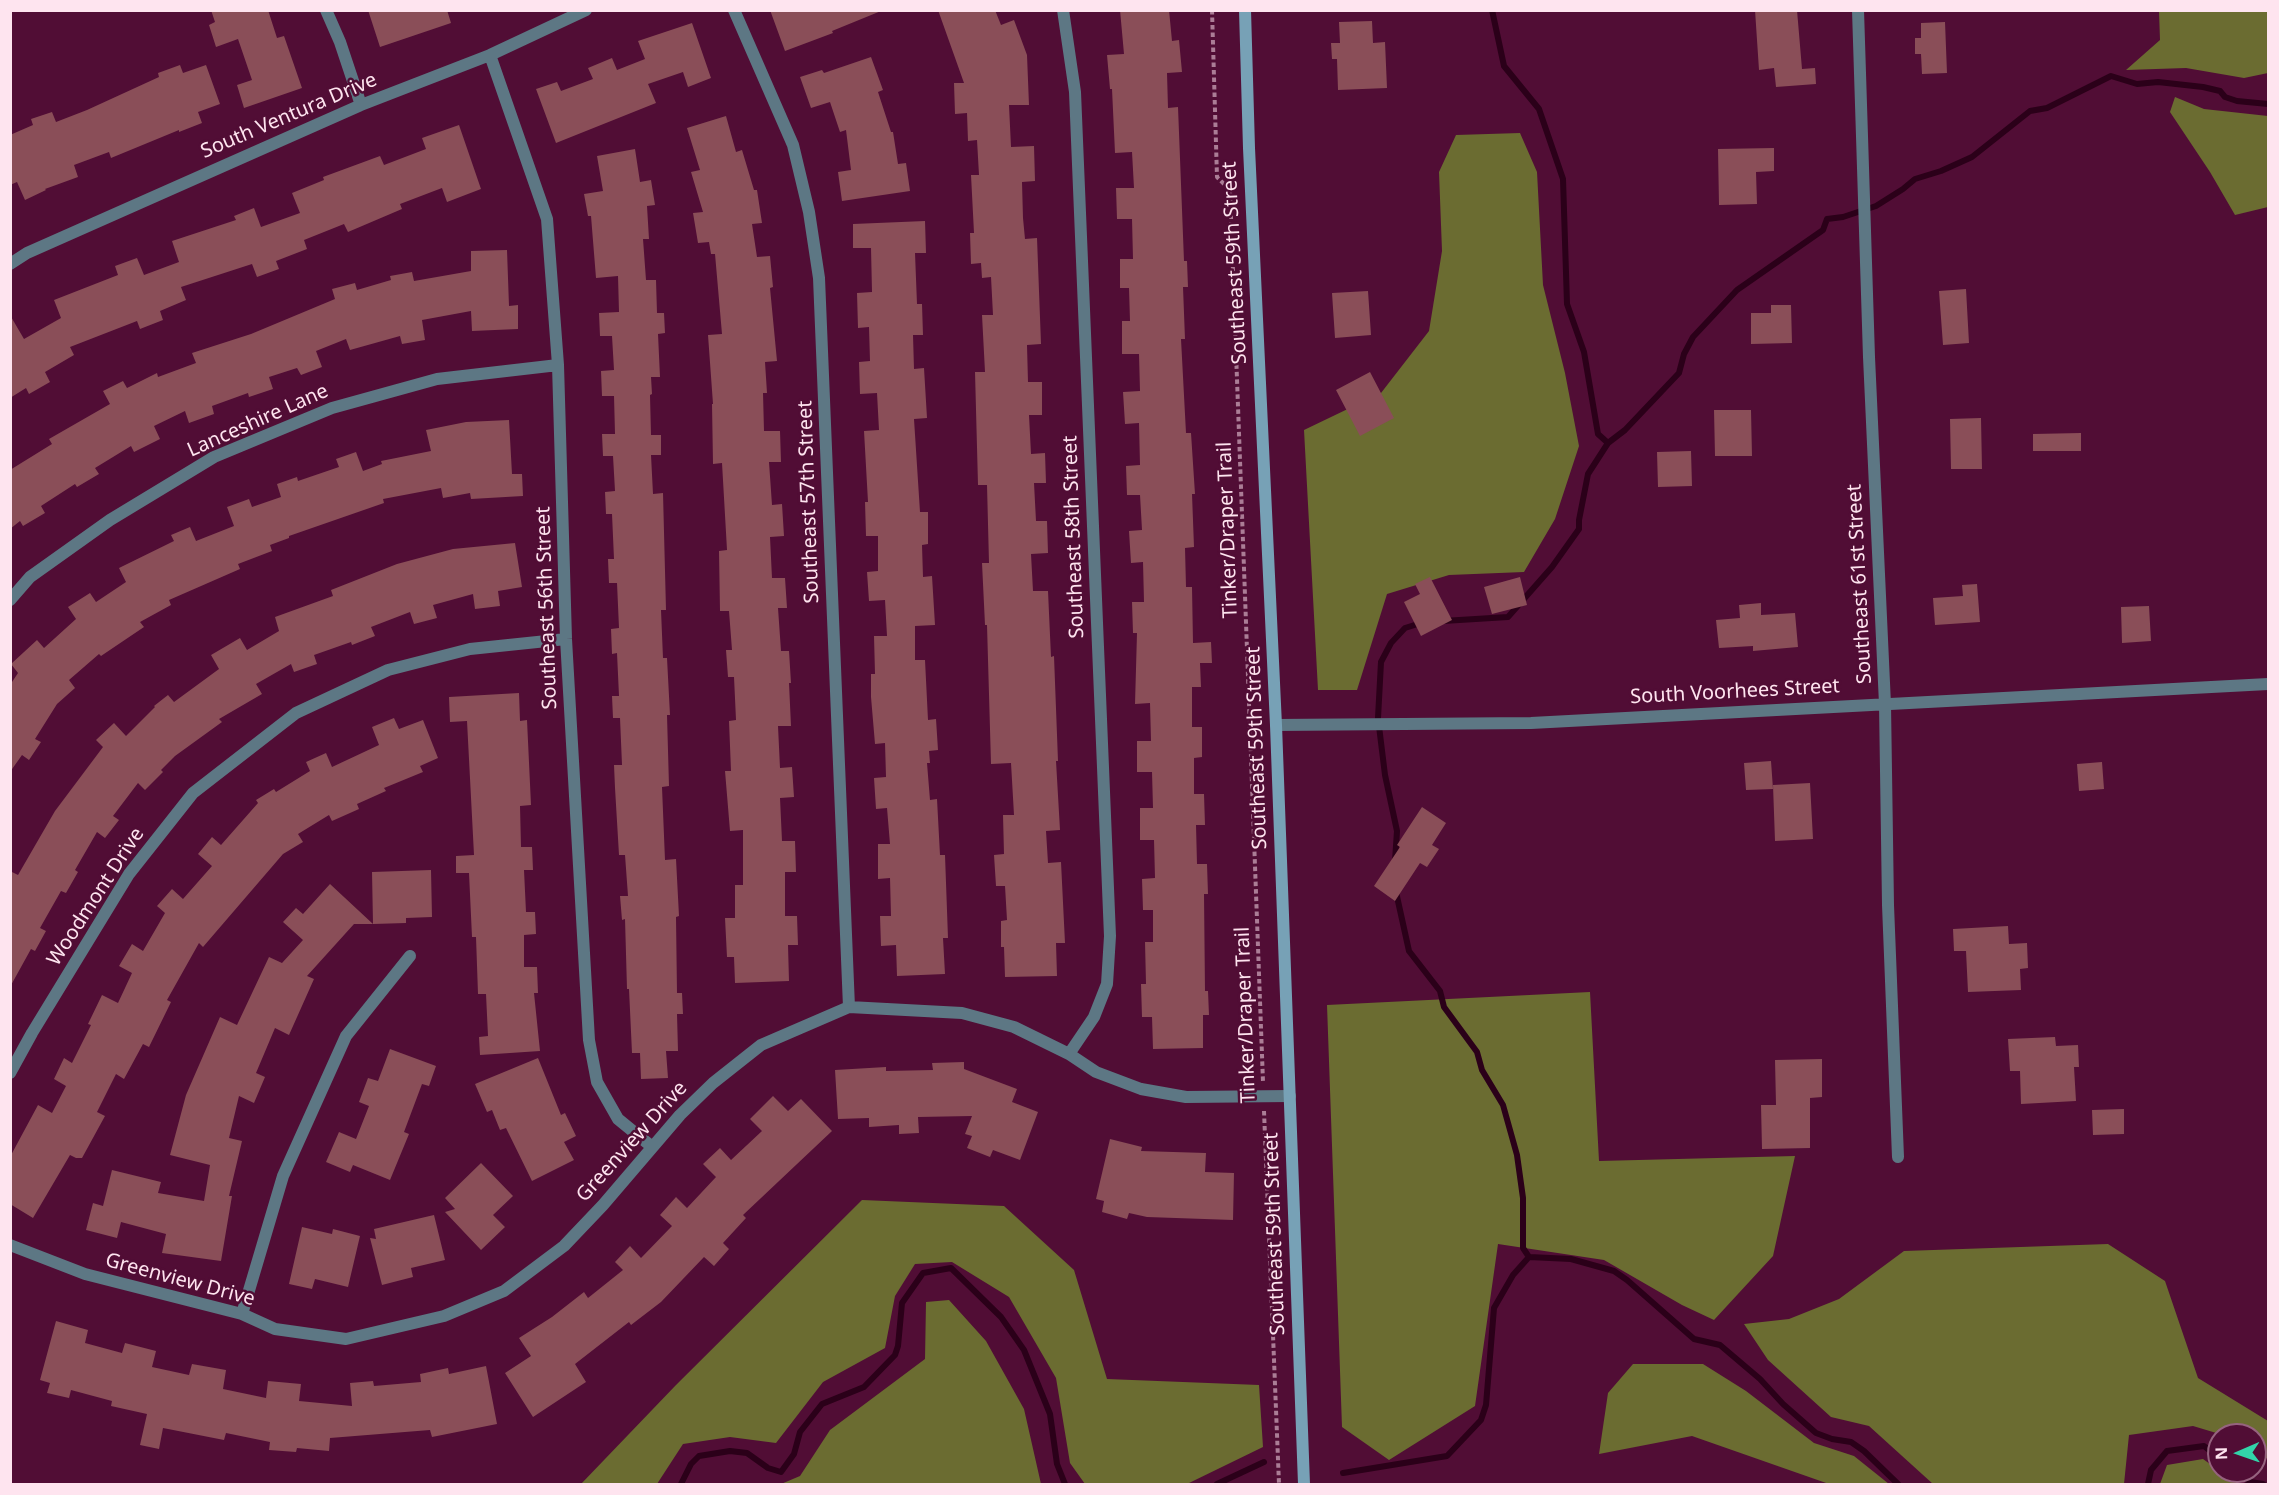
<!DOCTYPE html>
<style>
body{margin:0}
#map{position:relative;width:2279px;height:1495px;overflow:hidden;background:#510d35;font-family:"Noto Sans",sans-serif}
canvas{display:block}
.frame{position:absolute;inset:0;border:12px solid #fee4ef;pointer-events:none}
.north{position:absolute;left:2207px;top:1423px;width:60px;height:60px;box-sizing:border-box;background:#510d35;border:2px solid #96637f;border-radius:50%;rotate:268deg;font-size:16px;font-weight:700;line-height:24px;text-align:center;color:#fee4ef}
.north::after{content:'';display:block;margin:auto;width:21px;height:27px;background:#32d4a9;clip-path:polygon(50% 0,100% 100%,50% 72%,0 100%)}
</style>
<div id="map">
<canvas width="2279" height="1495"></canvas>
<div class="frame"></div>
<div class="north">N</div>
</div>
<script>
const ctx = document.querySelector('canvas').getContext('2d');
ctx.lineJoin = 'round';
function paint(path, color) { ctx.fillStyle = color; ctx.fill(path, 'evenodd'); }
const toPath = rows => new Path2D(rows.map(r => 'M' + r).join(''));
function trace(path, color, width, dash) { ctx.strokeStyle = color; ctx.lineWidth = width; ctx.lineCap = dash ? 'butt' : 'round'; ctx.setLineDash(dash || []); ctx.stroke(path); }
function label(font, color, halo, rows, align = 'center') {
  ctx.font = font + ' "Noto Sans",sans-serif'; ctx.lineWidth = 5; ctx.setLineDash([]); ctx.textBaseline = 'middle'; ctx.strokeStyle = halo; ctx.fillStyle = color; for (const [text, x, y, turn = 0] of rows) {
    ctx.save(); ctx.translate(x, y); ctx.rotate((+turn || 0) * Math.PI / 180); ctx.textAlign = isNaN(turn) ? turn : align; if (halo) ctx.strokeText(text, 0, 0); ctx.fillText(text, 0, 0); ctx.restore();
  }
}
paint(toPath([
 [2159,11,2268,11,2268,73,2244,78,2186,68,2126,70,2160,40],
 [2175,97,2204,109,2268,116,2268,207,2235,215,2210,172,2170,112],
 [1520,133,1537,172,1543,285,1565,373,1579,446,1555,519,1524,572,1449,575,1387,594,1357,690,1318,690,1304,430,1381,393,1429,331,1442,251,1439,172,1456,135],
 [1590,992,1599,1161,1795,1156,1773,1256,1714,1320,1682,1305,1604,1260,1498,1244,1475,1406,1389,1460,1342,1427,1327,1005],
 [862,1200,1004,1206,1074,1270,1107,1379,1259,1385,1263,1447,1187,1484,1085,1484,1070,1463,1056,1378,1009,1297,952,1262,915,1264,895,1296,885,1348,823,1382,776,1443,730,1437,683,1444,657,1484,581,1484,676,1385],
 [2108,1244,2165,1281,2198,1378,2268,1421,2268,1459,2255,1452,2255,1435,2223,1435,2193,1426,2129,1435,2124,1484,1933,1484,1869,1426,1831,1417,1768,1360,1744,1324,1789,1319,1839,1299,1904,1251],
 [949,1300,986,1341,1024,1409,1041,1484,781,1484,800,1476,830,1430,925,1359,926,1302],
 [1633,1364,1703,1364,1746,1391,1814,1443,1854,1456,1889,1484,1829,1484,1692,1436,1599,1454,1608,1393],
 [2203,1459,2238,1484,2160,1484,2167,1465]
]), '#6b6c31');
trace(toPath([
 [1492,10,1504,66,1539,109,1563,179,1567,304,1584,352,1598,434,1608,443],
 [1443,621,1508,617,1552,567,1579,529,1579,520,1588,474,1608,443,1625,430,1679,373,1684,354,1693,337,1737,290,1823,230,1827,219,1843,217,1876,206,1903,189,1915,179,1941,171,1972,157,2030,111,2047,108,2111,76,2137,84,2158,82,2203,87,2220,91,2225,97,2237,101,2268,104],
 [1395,861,1397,831,1385,775,1378,718,1381,662,1391,643,1405,628,1421,623],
 [1396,892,1409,951,1440,991,1444,1007,1477,1052,1482,1070,1503,1105,1517,1155,1523,1198,1523,1248,1529,1257],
 [2234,1471,2250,1482,2263,1484],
 [1343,1473,1447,1456,1481,1420,1486,1405,1494,1308,1513,1275,1529,1257,1571,1259,1614,1271,1627,1280,1694,1339,1720,1345,1760,1379,1783,1404,1816,1433,1832,1439,1851,1442,1864,1451,1898,1484],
 [681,1484,691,1464,699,1456,730,1451,747,1453,768,1468,781,1472,794,1454,800,1432,822,1404,864,1387,895,1355,898,1346,902,1303,923,1273,951,1268,1001,1317,1024,1350,1050,1414,1057,1464,1065,1484],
 [1217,1484,1264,1462],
 [2148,1484,2151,1470,2167,1451,2204,1446,2219,1458]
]), '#2b0019', 6);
paint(toPath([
 [211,10,268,10,277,38,284,36,302,88,244,108,237,85,252,80,238,39,216,47,209,25,215,22],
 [368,10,447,10,451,23,380,47],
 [770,10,881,10,881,11,832,31,833,33,785,51],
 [938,10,995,10,1001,25,1014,20,1027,55,1029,105,1009,105,1011,147,1034,146,1035,181,1022,182,1023,218,1025,239,1037,238,1041,344,1027,345,1028,382,1042,382,1042,415,1029,415,1031,454,1045,453,1046,483,1034,483,1036,521,1047,521,1048,553,1031,554,1033,591,1048,591,1051,657,1054,656,1058,761,1056,761,1060,830,1046,831,1048,863,1061,862,1065,943,1056,943,1057,976,1005,977,1004,947,1001,947,1001,921,1007,920,1005,886,996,886,994,855,1004,854,1003,815,1014,815,1011,763,991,764,987,625,985,625,982,563,989,563,987,485,978,485,975,372,985,372,982,315,993,315,991,277,982,278,981,263,971,264,970,233,974,233,971,175,979,175,977,140,968,141,967,113,955,114,954,83,964,83],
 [1120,10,1169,10,1172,41,1179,40,1182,72,1167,73,1168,108,1178,107,1184,261,1187,261,1188,287,1183,287,1185,339,1181,339,1186,433,1191,433,1195,494,1192,494,1194,547,1185,548,1186,587,1192,587,1193,643,1211,642,1212,663,1200,663,1201,687,1192,687,1192,727,1202,727,1202,757,1194,758,1194,794,1204,794,1205,825,1196,825,1197,864,1207,864,1208,894,1204,894,1205,991,1208,991,1209,1015,1203,1015,1203,1048,1153,1049,1152,1017,1142,1017,1141,984,1146,984,1145,942,1153,942,1153,910,1143,910,1142,879,1155,878,1154,840,1140,840,1140,808,1153,808,1152,772,1137,772,1137,741,1151,741,1150,703,1135,704,1137,633,1133,633,1132,602,1144,602,1143,562,1131,563,1129,531,1142,530,1140,495,1127,495,1126,466,1140,465,1139,423,1125,424,1123,392,1140,391,1139,354,1122,354,1122,321,1130,321,1129,288,1120,288,1120,259,1133,259,1132,219,1117,219,1116,188,1134,188,1132,152,1115,153,1112,89,1110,89,1107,55,1124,54],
 [1755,10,1797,10,1802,69,1815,68,1816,84,1776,87,1774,68,1759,70],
 [1372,21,1373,43,1385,42,1387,88,1338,90,1337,59,1332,59,1331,43,1340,43,1339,22],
 [1945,22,1947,73,1922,74,1921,54,1915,54,1915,38,1921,38,1921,23],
 [692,23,711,78,688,87,683,72,648,84,656,103,556,143,536,89,557,82,561,91,593,79,588,68,612,58,617,70,645,59,638,41],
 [871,57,883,90,878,92,891,132,893,132,898,164,906,163,910,191,842,201,838,172,851,170,846,130,840,132,830,102,811,108,800,77,822,70,824,73],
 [180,65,183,73,206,65,220,104,198,112,202,123,179,132,179,130,111,158,109,152,74,165,78,177,45,189,46,190,25,200,17,182,10,185,10,135,33,125,31,119,52,112,56,122,87,110,159,77,158,73],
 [726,116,736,152,742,150,754,190,757,190,762,223,752,224,757,257,770,256,773,287,770,288,777,361,765,362,767,393,763,393,764,431,780,431,781,462,769,462,772,505,782,504,784,536,770,537,772,578,785,578,787,608,778,608,781,651,789,651,791,683,789,683,791,726,778,726,780,768,792,767,794,797,780,798,782,841,795,841,796,872,785,872,785,916,797,916,798,945,788,945,789,981,735,983,734,957,727,957,725,918,735,918,735,885,743,885,743,830,730,831,725,771,731,771,729,721,736,720,734,677,728,677,726,650,732,650,729,611,720,611,719,551,727,550,722,463,713,464,712,404,713,404,708,335,722,334,715,254,711,254,709,242,698,243,693,213,703,212,691,172,700,170,687,128],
 [459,125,481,189,447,202,442,188,400,204,402,209,348,232,344,224,304,240,307,249,276,261,279,269,257,277,252,264,181,287,186,300,160,311,163,320,140,329,137,321,70,347,74,355,45,372,50,382,29,394,26,388,10,398,10,315,24,339,61,318,54,300,118,275,115,266,137,258,144,275,179,262,172,241,236,220,234,216,254,208,261,227,300,213,292,193,324,180,323,177,380,156,384,165,426,149,422,138],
 [1774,148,1774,171,1756,172,1757,204,1719,205,1718,149],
 [635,149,640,182,651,180,655,205,647,206,649,239,643,239,646,280,656,280,657,313,664,313,665,333,658,334,660,377,651,377,652,394,650,395,651,435,661,435,661,455,651,455,653,494,663,493,666,610,661,610,663,658,667,658,670,715,667,715,669,786,662,787,665,860,676,859,679,916,676,917,677,993,682,993,683,1014,677,1014,678,1051,666,1051,668,1078,641,1079,640,1053,632,1053,629,989,627,989,625,919,622,920,620,896,628,896,625,855,619,855,615,788,614,765,622,765,620,718,613,718,612,696,619,696,617,653,612,654,611,629,619,628,617,583,609,583,608,559,614,559,612,514,606,514,605,492,615,491,613,456,603,456,602,434,615,434,614,396,602,396,601,371,614,370,612,336,600,336,599,313,619,312,618,276,596,278,591,216,588,216,584,194,603,191,597,156],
 [925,221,926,253,915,253,917,304,922,304,923,335,913,335,914,369,924,368,927,418,914,419,920,512,928,512,928,544,922,545,923,577,932,576,935,625,915,626,915,660,925,660,928,720,936,719,938,750,929,751,930,763,927,763,930,800,937,799,940,855,945,855,948,938,943,938,945,974,897,976,896,945,881,946,880,916,891,916,890,878,878,879,878,844,890,844,887,808,876,809,874,778,886,777,885,743,875,744,871,697,871,674,875,674,874,636,887,636,885,600,869,601,867,572,878,571,878,536,866,536,865,502,868,502,864,431,879,430,877,393,860,394,859,362,870,361,869,327,858,328,857,293,872,292,871,248,853,248,853,224],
 [507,250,509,306,518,305,518,329,472,331,471,311,422,320,425,340,402,344,400,336,350,350,346,339,316,351,322,367,301,375,297,368,269,377,273,389,249,397,248,393,212,406,214,414,189,423,185,411,154,426,160,439,134,452,131,446,95,468,99,474,77,487,75,484,41,506,45,513,23,526,20,521,10,529,10,470,52,444,49,439,110,404,103,391,123,381,127,388,157,373,158,377,196,363,192,353,251,334,335,299,332,289,355,283,357,290,391,280,390,276,412,272,414,281,471,271,471,251],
 [1966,289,1969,343,1943,345,1939,291],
 [1368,291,1371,335,1335,338,1332,293],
 [1771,305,1791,305,1792,343,1751,344,1751,313,1771,313],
 [1370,372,1394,418,1360,436,1336,390],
 [1714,410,1751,410,1752,456,1715,456],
 [1981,418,1982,469,1951,469,1950,419],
 [509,420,512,474,522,474,523,496,471,499,470,493,443,498,441,488,383,499,384,503,289,536,289,538,270,545,272,551,238,564,240,569,169,600,171,605,140,622,144,627,101,656,99,654,69,680,75,688,57,704,35,739,41,742,29,760,22,755,10,772,10,685,18,673,11,664,37,640,44,648,76,619,68,607,90,593,96,602,126,582,119,568,174,541,171,535,190,527,196,541,234,526,227,507,249,499,252,507,281,497,277,484,297,477,298,481,339,467,336,459,356,452,363,471,382,464,381,461,431,451,426,430,466,422],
 [2081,433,2081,451,2033,451,2033,434],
 [1691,451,1692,486,1658,487,1657,452],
 [515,543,522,587,498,591,500,606,475,609,473,594,433,605,437,618,414,624,410,612,371,627,375,636,352,645,351,642,314,655,317,664,294,672,291,664,256,684,262,694,219,719,222,722,175,756,161,770,163,772,145,790,138,783,113,816,119,820,105,838,97,832,75,870,78,872,66,893,61,891,40,928,46,931,35,951,31,949,10,987,10,871,18,875,55,811,103,747,96,740,114,723,126,736,155,707,154,706,168,695,174,702,219,669,211,655,240,638,247,650,279,631,275,617,333,596,331,590,397,564,453,549],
 [1430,577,1452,620,1421,636,1404,602,1420,594,1415,584],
 [1520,577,1527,605,1492,614,1484,587],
 [1977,584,1980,622,1935,625,1933,598,1963,596,1962,585],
 [1761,603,1761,615,1795,613,1798,647,1753,651,1753,646,1719,648,1716,620,1740,618,1739,605],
 [2149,606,2151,641,2122,643,2121,607],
 [519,693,520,721,527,720,531,805,520,806,521,847,532,847,533,870,524,870,526,912,535,912,536,934,524,935,524,967,537,967,538,993,534,993,540,1051,480,1055,479,1037,488,1036,486,994,478,994,476,937,472,937,469,873,456,873,456,856,474,855,467,721,450,722,449,697],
 [394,718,399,729,423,720,438,758,420,766,423,772,384,788,386,791,357,804,359,809,332,821,329,815,298,834,303,842,283,854,203,947,199,943,167,1000,171,1002,149,1047,143,1044,124,1079,116,1074,97,1112,105,1116,82,1158,76,1158,70,1155,33,1218,10,1204,10,1157,38,1105,52,1113,66,1086,54,1079,64,1058,72,1063,91,1025,88,1024,102,995,118,1003,132,973,119,966,132,944,143,951,165,913,157,906,172,889,183,899,212,866,198,854,212,837,221,845,258,803,256,800,274,789,276,792,310,771,306,762,326,753,332,767,379,745,372,727],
 [1771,761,1773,789,1746,790,1744,763],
 [2102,762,2104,789,2079,791,2077,764],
 [1810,783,1813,839,1775,841,1773,785],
 [1422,807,1446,823,1432,845,1439,849,1427,867,1420,863,1395,901,1374,886,1400,847,1397,845],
 [431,870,432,917,406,918,406,923,373,924,372,872],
 [330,884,373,924,354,924,307,976,314,979,289,1035,275,1028,256,1073,265,1077,254,1103,239,1096,229,1138,242,1141,229,1196,232,1196,221,1261,162,1253,166,1234,121,1222,117,1238,86,1230,93,1203,103,1206,112,1170,161,1182,158,1193,204,1201,210,1165,170,1155,186,1095,220,1017,237,1025,269,957,282,963,303,940,283,922,296,908,303,914],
 [2008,926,2009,944,2027,943,2028,968,2020,969,2021,990,1968,992,1966,951,1954,951,1953,929],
 [2055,1037,2056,1046,2078,1045,2079,1067,2074,1067,2076,1101,2021,1104,2020,1071,2010,1071,2008,1039],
 [390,1049,436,1066,429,1086,422,1084,404,1132,409,1134,390,1180,353,1165,350,1172,326,1162,339,1132,356,1139,369,1106,359,1102,368,1078,378,1081],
 [538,1058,561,1115,565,1113,576,1136,564,1142,574,1160,532,1181,506,1128,500,1130,492,1110,487,1112,475,1084],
 [1822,1059,1822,1097,1810,1098,1810,1148,1762,1149,1761,1105,1776,1105,1775,1060],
 [964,1062,964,1069,1017,1089,1012,1102,1038,1112,1020,1160,993,1150,990,1157,967,1148,972,1136,965,1134,972,1116,918,1117,919,1133,899,1134,899,1125,869,1127,869,1118,838,1119,835,1070,886,1067,886,1071,933,1070,932,1063],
 [773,1096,788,1111,801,1099,832,1131,743,1215,746,1218,723,1243,729,1249,714,1266,704,1257,661,1302,631,1325,629,1322,575,1364,586,1382,533,1417,505,1373,531,1356,519,1338,552,1317,584,1292,588,1298,623,1270,615,1262,630,1246,641,1258,672,1226,660,1215,676,1197,687,1208,716,1177,703,1164,720,1148,731,1160,762,1131,750,1119],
 [2124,1109,2124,1134,2093,1135,2092,1110],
 [1110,1139,1142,1147,1141,1151,1206,1153,1205,1172,1234,1173,1233,1220,1147,1217,1129,1213,1127,1219,1102,1212,1104,1201,1096,1199],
 [481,1163,513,1196,493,1215,505,1227,481,1250,445,1212,455,1209,445,1198],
 [434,1215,445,1260,411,1268,413,1277,382,1285,370,1238,376,1239,374,1229],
 [302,1227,332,1234,333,1229,360,1236,348,1287,315,1279,312,1289,289,1284],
 [56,1321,88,1330,85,1343,122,1353,125,1343,156,1351,152,1367,189,1375,192,1364,226,1370,223,1389,266,1398,268,1381,301,1384,299,1401,352,1406,350,1383,373,1381,374,1386,421,1382,420,1374,448,1368,449,1374,486,1366,497,1424,432,1437,430,1430,330,1438,329,1451,297,1448,296,1452,269,1450,270,1442,226,1433,224,1440,163,1428,159,1449,140,1445,147,1414,111,1406,112,1401,71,1390,69,1398,47,1393,50,1383,40,1380]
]), '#8a4e58');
trace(toPath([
 [1212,10,1217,177,1230,190,1263,1082],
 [1264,1111,1279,1484]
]), '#ab7d96', 4, [4.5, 3]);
trace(toPath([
 [326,10,340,42,361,105],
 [734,10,793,145,809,212,819,278,849,1007],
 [1063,10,1075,92,1110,936,1107,984,1094,1017,1069,1054],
 [1858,10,1869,357,1885,704,1888,905,1898,1157],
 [490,55,547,219,558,365,566,639,589,1040,597,1082,618,1119,651,1146],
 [10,264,27,253,361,105,490,55,586,10],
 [10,600,30,577,110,520,214,457,332,408,437,379,558,365],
 [1276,725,1531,723,2268,684],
 [10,1073,32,1033,129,874,193,793,296,713,388,670,470,649,566,639],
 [10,1245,85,1274,242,1314,275,1329,346,1339,444,1316,504,1291,564,1246,603,1205,680,1115,713,1083,761,1045,849,1007,962,1013,1014,1027,1069,1054,1096,1072,1141,1089,1186,1097,1290,1096],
 [242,1314,283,1176,346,1036,410,956]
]), '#5d7784', 12);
trace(toPath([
 [1245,10,1249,148,1276,725,1304,1484]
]), '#77a1b6', 12);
label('20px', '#fee4ef', '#510d35', [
 ["South Ventura Drive",289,116,-23],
 ["Southeast 59th Street",1235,263,-93],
 ["Lanceshire Lane",258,421,-24],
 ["Southeast 57th Street",809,502,-92],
 ["Tinker/Draper Trail",1228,530,-92],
 ["Southeast 58th Street",1074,537,-92],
 ["Southeast 61st Street",1860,584,-93],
 ["Southeast 56th Street",547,608,-92],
 ["South Voorhees Street",1735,692,-3],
 ["Southeast 59th Street",1257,748,-92],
 ["Woodmont Drive",96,897,-57],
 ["Tinker/Draper Trail",1246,1015,-92],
 ["Greenview Drive",632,1142,-48],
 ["Southeast 59th Street",1275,1234,-92],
 ["Greenview Drive",180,1280,15]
]);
</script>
